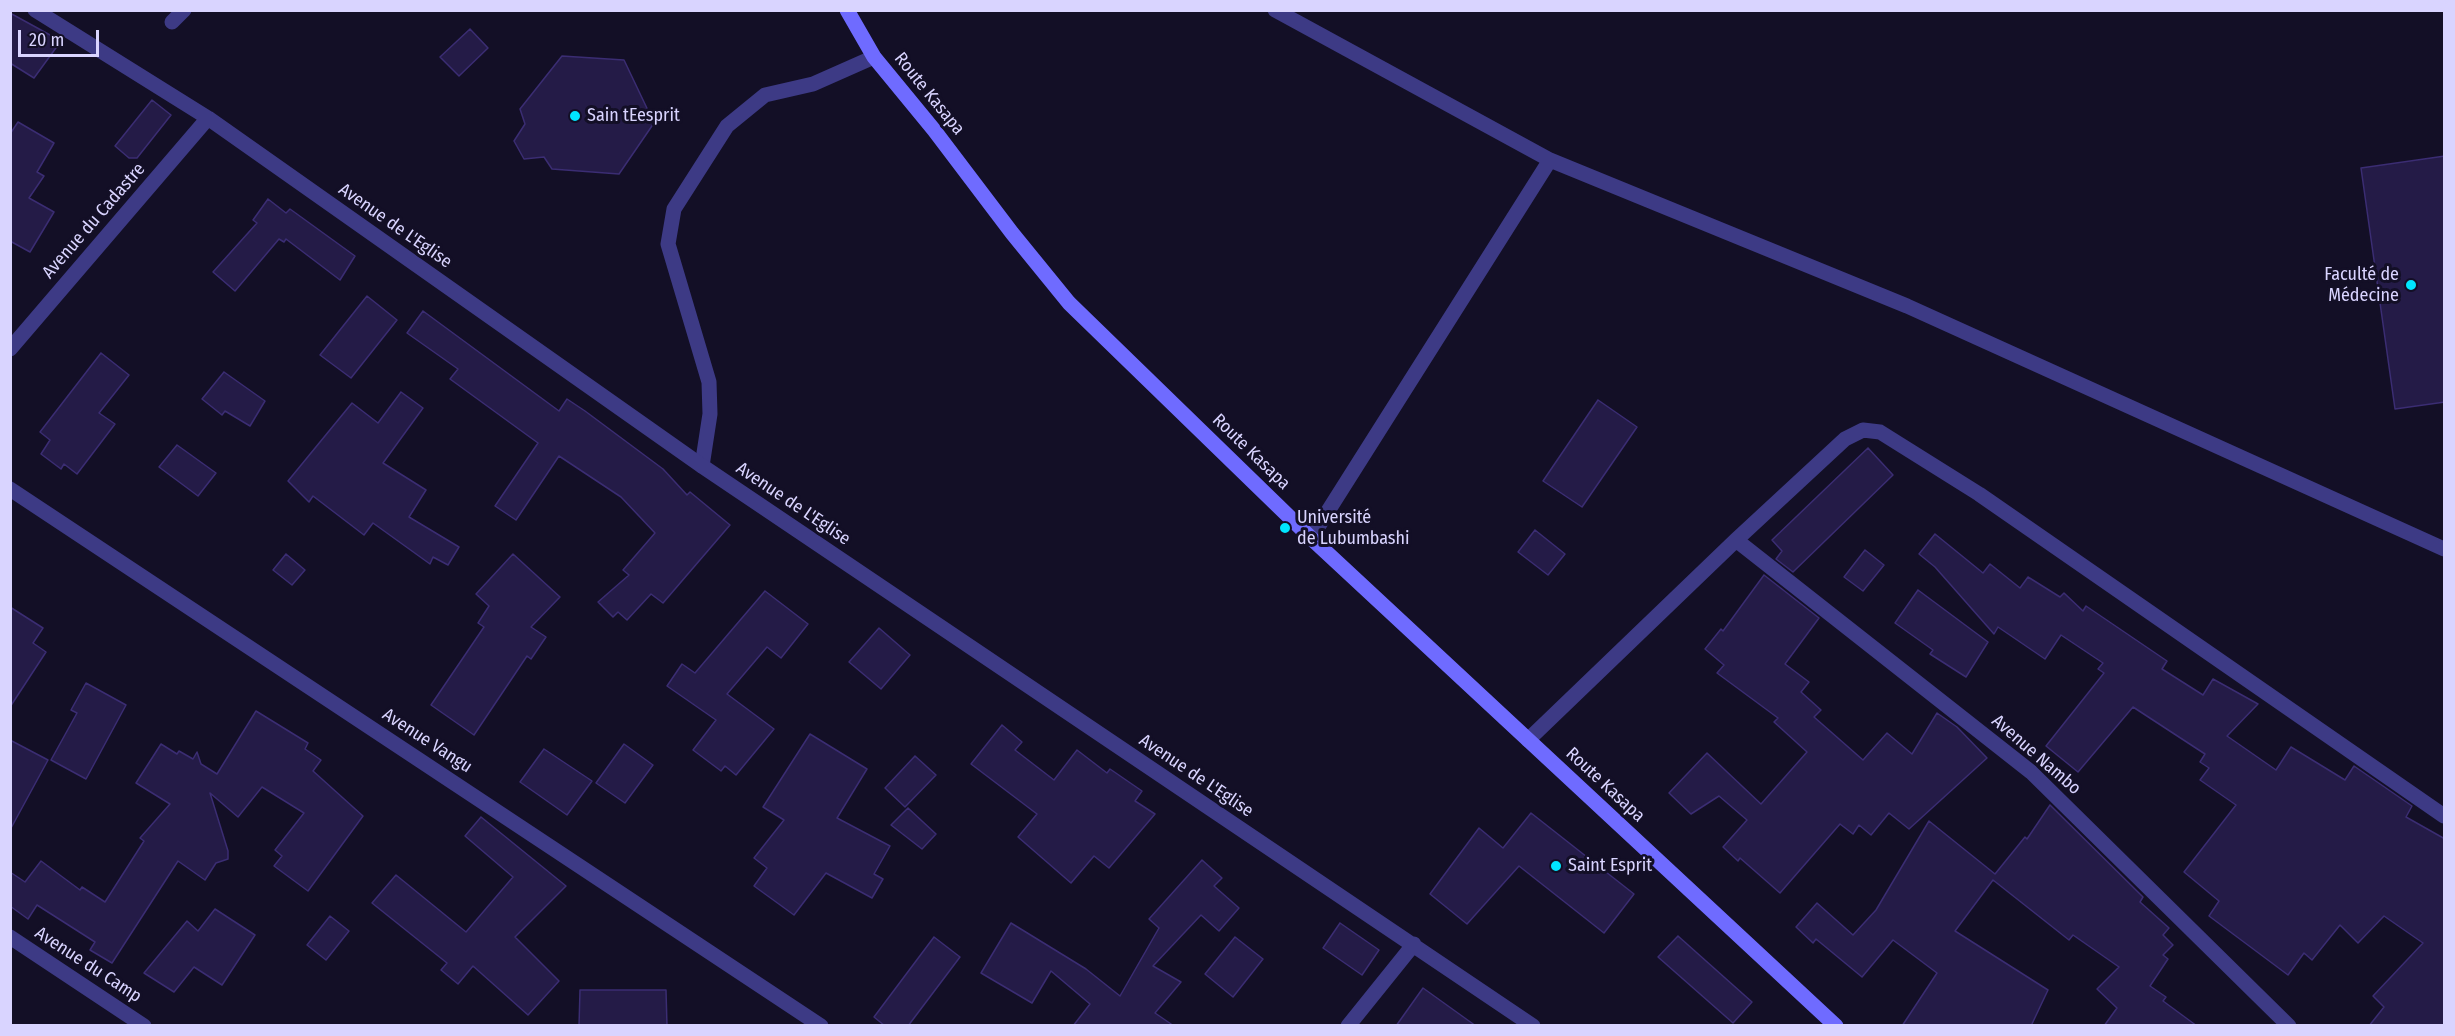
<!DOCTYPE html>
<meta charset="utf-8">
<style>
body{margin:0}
#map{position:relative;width:2455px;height:1036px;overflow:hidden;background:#130f26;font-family:"Fira Sans Condensed",sans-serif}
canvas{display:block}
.frame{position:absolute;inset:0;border:12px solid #d9d4ff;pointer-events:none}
.scale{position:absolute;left:18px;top:30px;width:81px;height:27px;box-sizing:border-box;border:3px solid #d9d4ff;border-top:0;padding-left:8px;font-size:18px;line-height:21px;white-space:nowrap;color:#d9d4ff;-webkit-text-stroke:4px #130f26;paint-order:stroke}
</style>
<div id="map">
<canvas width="2455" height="1036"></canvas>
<div class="frame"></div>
<div class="scale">20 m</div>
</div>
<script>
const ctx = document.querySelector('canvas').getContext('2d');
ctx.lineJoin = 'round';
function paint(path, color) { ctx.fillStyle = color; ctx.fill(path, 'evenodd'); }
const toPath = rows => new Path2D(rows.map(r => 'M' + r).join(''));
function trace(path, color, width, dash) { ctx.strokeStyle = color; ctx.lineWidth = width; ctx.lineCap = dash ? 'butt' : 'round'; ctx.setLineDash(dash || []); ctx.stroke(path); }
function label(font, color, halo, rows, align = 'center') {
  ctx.font = font + ' "Fira Sans Condensed",sans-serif'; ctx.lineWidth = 6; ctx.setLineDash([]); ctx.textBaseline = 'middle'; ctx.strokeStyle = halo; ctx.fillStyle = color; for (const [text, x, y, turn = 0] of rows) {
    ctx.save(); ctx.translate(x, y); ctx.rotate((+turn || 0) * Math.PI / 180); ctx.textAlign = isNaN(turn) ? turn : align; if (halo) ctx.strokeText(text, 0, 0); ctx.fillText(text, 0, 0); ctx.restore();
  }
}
const building = toPath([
 [10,13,61,41,34,78,10,63,10,13],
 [470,29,488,48,459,76,440,57,470,29],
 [562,56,624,60,654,123,619,174,552,169,544,157,524,159,514,141,525,124,520,109,562,56],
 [152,100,171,115,137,158,129,158,115,146,152,100],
 [18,122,54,143,37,172,44,176,29,198,54,212,30,252,10,241,10,134,18,122],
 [2445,156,2445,402,2395,409,2361,168,2445,156],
 [268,199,286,213,290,209,355,256,340,280,286,239,284,242,279,239,235,291,213,272,257,223,253,220,268,199],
 [367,296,397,320,351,378,320,355,367,296],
 [423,311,559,411,567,399,585,411,663,469,687,495,690,492,730,525,663,603,651,594,627,620,618,612,613,617,598,602,629,575,623,570,655,533,621,497,559,456,516,520,495,506,538,443,450,379,458,369,407,333,423,311],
 [101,353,129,375,99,413,115,424,77,474,64,464,61,469,41,454,50,440,40,432,101,353],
 [224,372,265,401,250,426,225,411,222,415,202,399,224,372],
 [401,392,423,408,383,463,426,490,409,517,459,547,448,565,433,557,430,564,373,523,364,535,313,496,309,502,288,481,352,403,378,423,401,392],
 [1598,400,1637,427,1582,507,1543,481,1598,400],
 [177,445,216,473,198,496,159,467,177,445],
 [1868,448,1893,475,1793,572,1776,559,1782,551,1772,540,1868,448],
 [1535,530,1565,554,1548,575,1518,552,1535,530],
 [1935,534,1983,573,1990,564,2020,588,2028,577,2060,597,2064,593,2083,611,2086,606,2167,661,2162,669,2203,695,2213,679,2258,704,2227,736,2276,770,2291,747,2345,780,2354,766,2412,806,2406,817,2445,839,2445,1026,2369,1026,2384,1007,2373,996,2423,943,2384,916,2358,943,2340,925,2312,960,2304,953,2288,975,2209,916,2219,901,2184,872,2236,805,2200,780,2209,768,2200,762,2205,754,2133,707,2078,772,2046,746,2104,673,2098,669,2103,663,2061,635,2045,659,1998,627,1994,634,1935,567,1919,554,1935,534],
 [1865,550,1884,565,1863,591,1844,577,1865,550],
 [286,554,305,570,292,585,273,570,286,554],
 [513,554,560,597,531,627,546,637,531,659,527,656,474,735,431,705,484,627,478,623,489,606,476,594,513,554],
 [1764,575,1819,618,1785,664,1809,682,1801,692,1821,710,1814,717,1863,760,1887,733,1912,754,1937,713,1957,727,1987,758,1909,829,1889,813,1871,835,1859,825,1853,834,1840,824,1780,893,1740,858,1738,861,1723,847,1747,820,1719,796,1691,814,1669,793,1707,753,1761,804,1807,752,1774,722,1778,718,1717,673,1724,665,1705,649,1721,629,1723,631,1764,575],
 [1918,590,1988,642,1966,677,1930,654,1933,650,1895,623,1918,590],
 [765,591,808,624,781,658,767,647,727,694,774,729,736,775,725,766,721,771,693,750,716,720,667,686,682,664,695,673,765,591],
 [10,607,43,628,33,643,46,652,10,707,10,607],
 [879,628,910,655,881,689,849,662,879,628],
 [86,683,126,705,86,779,51,760,77,713,71,710,86,683],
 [256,711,308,743,305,749,321,760,313,771,363,816,308,891,274,866,282,856,275,850,304,813,262,787,238,817,210,793,228,851,228,859,216,863,205,880,178,861,112,963,90,950,95,942,37,905,28,919,10,906,10,872,25,882,41,861,80,890,82,887,105,902,144,841,140,838,170,804,136,783,161,744,177,754,179,751,193,759,197,752,201,764,217,774,256,711],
 [1002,725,1022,742,1015,750,1054,780,1077,750,1107,773,1110,769,1142,791,1135,801,1155,814,1109,868,1094,856,1071,883,1018,837,1037,814,971,764,1002,725],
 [810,734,867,769,837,818,890,846,874,874,883,879,872,898,826,873,794,915,754,886,767,868,754,858,784,820,763,807,810,734],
 [10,740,48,760,10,830,10,740],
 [624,744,653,765,625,803,596,783,624,744],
 [544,749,592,781,567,815,520,782,544,749],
 [915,756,936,775,905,807,885,788,915,756],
 [2050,805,2143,897,2140,902,2169,928,2163,935,2173,945,2163,955,2168,959,2150,986,2166,997,2163,1001,2197,1026,2104,1026,2117,1008,2097,989,2119,967,2073,935,2069,940,1993,880,1955,931,2048,990,2031,1026,1902,1026,1937,973,1893,940,1862,977,1816,939,1813,943,1796,927,1817,903,1853,935,1876,910,1929,821,1995,874,2025,837,2027,839,2050,805],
 [908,808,936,834,922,849,891,825,908,808],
 [1531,813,1634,894,1604,933,1519,866,1467,924,1430,894,1479,828,1503,848,1531,813],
 [481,817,566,886,515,937,559,981,528,1015,473,966,458,984,441,970,447,963,372,903,396,875,466,932,513,877,465,836,481,817],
 [1202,860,1222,878,1214,886,1239,908,1219,931,1201,915,1153,966,1181,982,1155,1013,1174,1026,1073,1026,1090,1004,1051,971,1032,1003,981,973,1011,923,1086,969,1120,996,1159,928,1149,919,1202,860],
 [215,909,255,935,222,985,194,967,174,992,144,973,187,921,198,931,215,909],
 [330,916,349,931,326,960,307,945,330,916],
 [1340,923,1379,950,1362,975,1323,948,1340,923],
 [1678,936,1752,1002,1733,1023,1658,957,1678,936],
 [934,937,960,957,908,1026,885,1026,874,1017,934,937],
 [1235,937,1263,959,1233,997,1205,974,1235,937],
 [1423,988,1476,1026,1396,1026,1423,988],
 [580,990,666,990,667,1026,579,1026,580,990]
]);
paint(building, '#241b47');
trace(building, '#3b2d73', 1.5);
trace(toPath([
 [1275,10,1550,160,1907,306,2444,549],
 [172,22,184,10],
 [702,466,710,414,709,382,668,244,674,209,727,126,765,95,813,84,874,57],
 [1311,538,1550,160]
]), '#3d3a85', 15);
trace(toPath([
 [35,10,208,118,702,466,1533,1026],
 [10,349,208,118],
 [10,489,821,1026],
 [1736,540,2031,772,2289,1026],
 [1528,740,1736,540,1845,439,1863,430,1880,432,1979,494,2444,816],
 [10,937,144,1026],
 [1348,1026,1414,944]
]), '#3d3a85', 15);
trace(toPath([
 [847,10,874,57,934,130,1012,233,1069,303,1311,538,1836,1026]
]), '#6f6bff', 15);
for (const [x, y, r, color] of [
 [575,116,6,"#00e5ff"],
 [2411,285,6,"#00e5ff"],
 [1285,528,6,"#00e5ff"],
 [1556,866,6,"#00e5ff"]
]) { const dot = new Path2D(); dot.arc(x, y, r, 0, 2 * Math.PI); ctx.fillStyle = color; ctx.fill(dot); trace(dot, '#130f26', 2); }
label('18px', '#d9d4ff', '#130f26', [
 ["Route Kasapa",929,94,51],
 ["Avenue du Cadastre",94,221,-49],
 ["Avenue de L'Eglise",395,226,35],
 ["Route Kasapa",1251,452,44],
 ["Avenue de L'Eglise",793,504,34],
 ["Avenue Vangu",427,741,33],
 ["Avenue Nambo",2036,755,41],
 ["Avenue de L'Eglise",1196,776,34],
 ["Route Kasapa",1605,785,43],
 ["Avenue du Camp",88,965,33]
]);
label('18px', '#d9d4ff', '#130f26', [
 ["Sain tEesprit",587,116],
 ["Faculté de",2399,275,"right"],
 ["Médecine",2399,296,"right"],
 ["Université",1297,518],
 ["de Lubumbashi",1297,539],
 ["Saint Esprit",1568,866]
], 'left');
</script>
